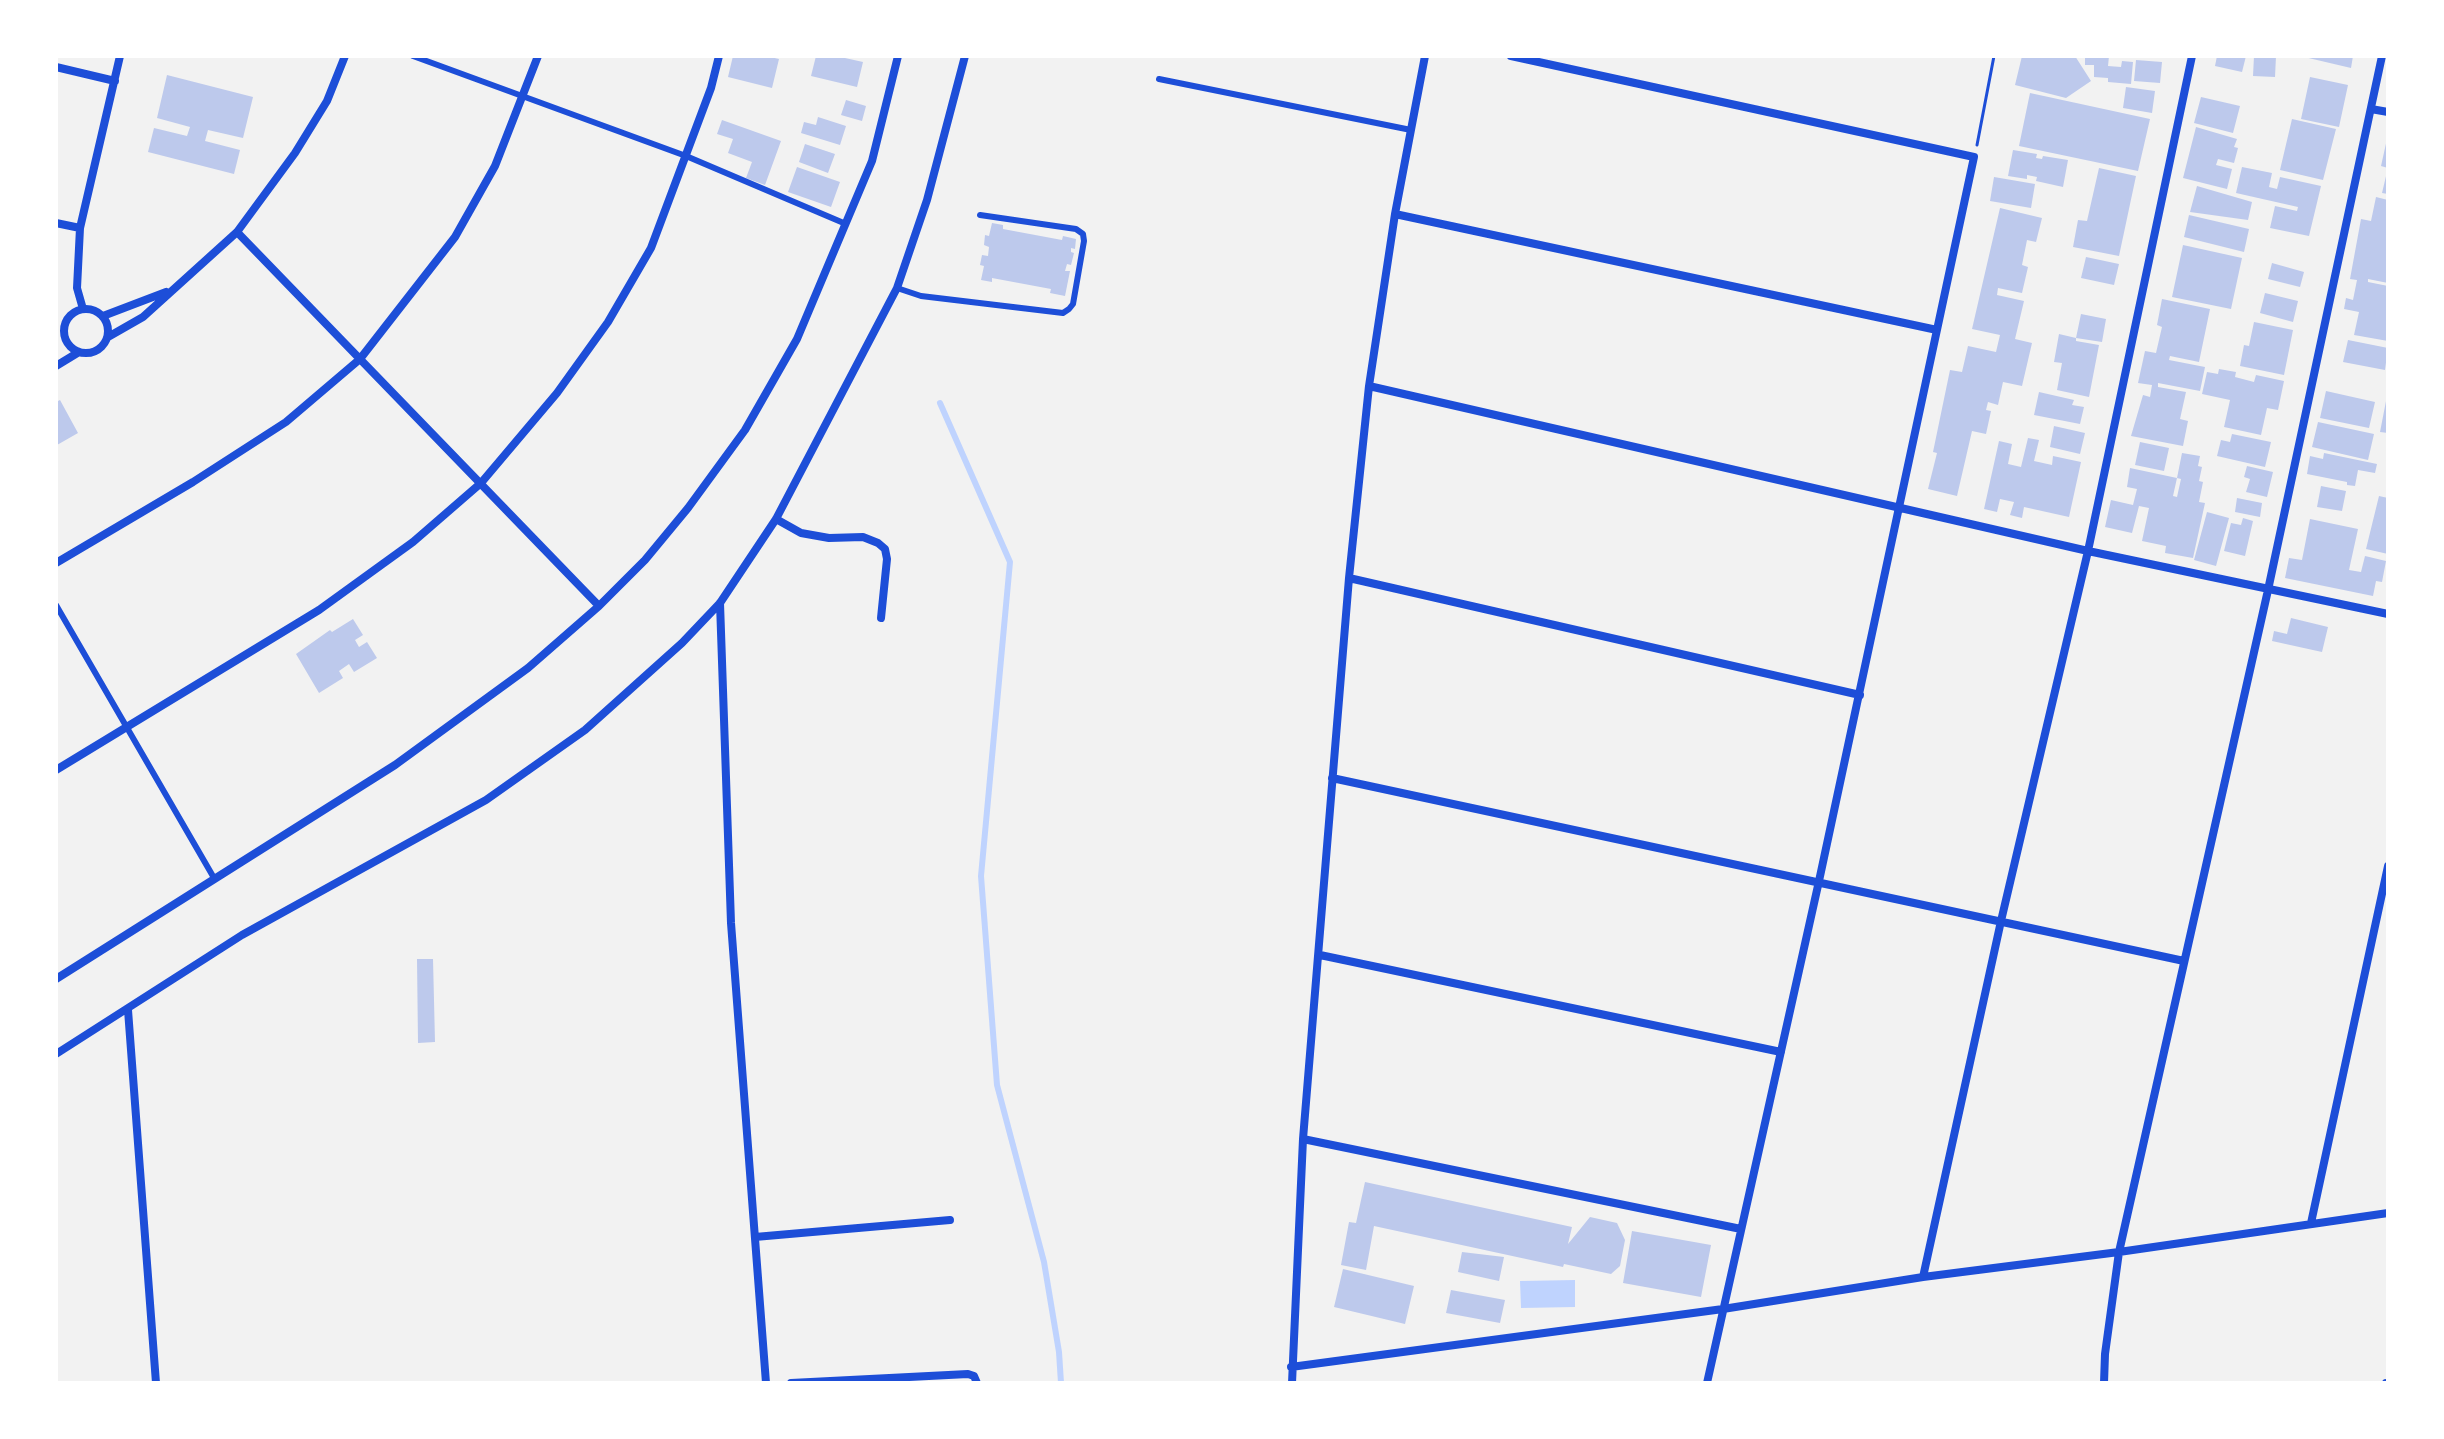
<!DOCTYPE html>
<style>
body{margin:0}
#map{position:relative;width:2444px;height:1439px;overflow:hidden;background:#f2f2f2;font-family:Signika,sans-serif}
canvas{display:block}
.frame{position:absolute;inset:0;border:58px solid #fff;pointer-events:none}
</style>
<div id="map">
<canvas width="2444" height="1439"></canvas>
<div class="frame"></div>
</div>
<script>
const ctx = document.querySelector('canvas').getContext('2d');
ctx.lineJoin = 'round';
function paint(path, color) { ctx.fillStyle = color; ctx.fill(path, 'evenodd'); }
const toPath = rows => new Path2D(rows.map(r => 'M' + r).join(''));
function trace(path, color, width, dash) { ctx.strokeStyle = color; ctx.lineWidth = width; ctx.lineCap = dash ? 'butt' : 'round'; ctx.setLineDash(dash || []); ctx.stroke(path); }
paint(toPath([
 [1575,1280,1575,1307,1521,1308,1520,1281]
]), '#bfd3fe');
trace(toPath([
 [940,403,1010,562,981,876,997,1085,1044,1262,1059,1352,1061,1383]
]), '#bfd3fe', 6);
paint(toPath([
 [733,56,766,56,779,59,772,88,728,77],
 [816,56,836,56,863,62,857,87,811,76],
 [2022,56,2075,56,2091,81,2066,98,2015,85],
 [2085,56,2109,56,2108,66,2121,67,2122,61,2133,62,2131,84,2108,82,2108,78,2094,77,2094,65,2085,65],
 [2217,56,2246,56,2242,72,2215,66],
 [2254,56,2276,56,2275,77,2253,76],
 [2300,56,2353,56,2351,68],
 [2136,60,2162,62,2160,83,2134,81],
 [167,75,253,97,243,138,208,130,205,141,240,150,234,174,148,152,154,128,187,136,190,127,157,118],
 [2310,77,2348,85,2339,127,2301,119],
 [2126,87,2155,91,2152,113,2123,108],
 [2030,93,2150,119,2138,171,2019,146],
 [2201,97,2240,106,2233,133,2194,123],
 [846,100,866,106,862,121,841,115],
 [818,117,846,126,840,145,801,133,804,122,816,125],
 [2292,119,2336,129,2323,180,2280,170],
 [722,120,781,141,765,185,746,178,752,162,728,153,733,139,717,134],
 [2196,127,2237,139,2234,147,2238,148,2234,163,2218,159,2216,165,2232,169,2227,189,2183,178],
 [2387,139,2388,139,2388,168,2381,166],
 [805,144,835,154,828,173,799,162],
 [2013,150,2037,154,2036,158,2042,159,2043,156,2068,160,2063,187,2036,181,2037,177,2027,175,2027,179,2008,176],
 [797,167,840,182,831,207,788,192],
 [2242,167,2272,173,2269,187,2277,189,2280,177,2321,186,2309,236,2270,228,2275,206,2297,211,2298,207,2236,193],
 [2099,168,2136,176,2119,256,2073,247,2078,220,2087,221],
 [2387,172,2388,173,2388,194,2382,193],
 [1994,177,2035,184,2031,208,1990,201],
 [2197,186,2252,202,2248,220,2190,212],
 [2376,197,2388,200,2388,283,2368,279,2368,282,2388,286,2388,341,2354,335,2359,312,2344,309,2346,298,2353,300,2357,280,2350,279,2361,219,2371,221],
 [2000,208,2042,218,2036,242,2027,240,2022,265,2028,267,2022,293,1998,288,1997,295,2024,301,2015,339,2032,343,2022,386,2003,382,1998,405,1988,402,1986,410,1991,411,1986,434,1972,431,1957,496,1928,489,1937,453,1933,452,1950,370,1962,372,1968,346,1996,352,2000,335,1972,329],
 [2189,215,2249,229,2244,252,2184,237],
 [992,223,1003,225,1003,229,1062,240,1063,236,1076,239,1075,249,1071,248,1071,252,1074,253,1071,265,1067,264,1065,271,1070,271,1065,296,1050,293,1051,289,992,278,992,282,981,280,984,266,980,265,982,255,988,256,989,247,984,245,985,235,989,236],
 [2183,245,2242,258,2231,309,2172,297],
 [2086,257,2119,264,2114,285,2081,278],
 [2272,263,2304,272,2300,287,2268,279],
 [2265,293,2298,301,2293,322,2260,313],
 [2162,299,2210,309,2199,362,2170,356,2169,360,2205,367,2200,391,2158,383,2158,387,2186,392,2180,419,2188,421,2183,446,2131,436,2143,395,2150,397,2152,385,2138,383,2145,351,2156,353,2162,327,2157,325],
 [2081,314,2106,319,2102,342,2076,338,2076,341,2099,345,2089,397,2057,390,2062,363,2054,362,2059,334,2076,338],
 [2254,322,2293,330,2284,375,2240,366,2244,345,2249,346],
 [2348,340,2388,348,2385,370,2343,362],
 [2219,369,2236,372,2235,377,2254,382,2256,375,2284,381,2278,410,2267,408,2261,435,2224,427,2230,400,2202,394,2207,372,2218,374],
 [2326,391,2375,402,2369,428,2320,418],
 [2039,392,2074,400,2072,405,2084,407,2080,424,2034,415],
 [2387,396,2388,396,2388,433,2380,432],
 [60,400,78,433,57,445,56,402],
 [2318,422,2374,434,2368,460,2312,447],
 [2054,426,2085,433,2080,454,2050,447],
 [2232,434,2271,442,2265,467,2217,456,2221,440,2230,442],
 [2028,438,2039,440,2034,461,2052,465,2053,456,2081,462,2069,517,2024,507,2022,518,2010,515,2014,502,2000,499,1997,512,1984,509,1999,441,2012,444,2008,464,2021,467],
 [2140,442,2169,448,2164,471,2135,465],
 [2182,453,2200,456,2198,466,2202,467,2199,481,2203,482,2199,502,2205,503,2193,558,2165,553,2166,546,2142,541,2149,508,2139,506,2132,533,2105,527,2111,500,2133,505,2137,489,2127,487,2130,468,2177,478,2173,496,2177,497,2181,479,2177,478],
 [2324,453,2377,464,2375,473,2358,470,2355,486,2347,485,2347,482,2307,474,2310,456,2323,459],
 [2247,466,2273,472,2267,497,2246,492,2250,479,2244,477],
 [2321,486,2346,491,2342,511,2317,507],
 [2379,496,2388,498,2388,554,2366,549],
 [2237,498,2262,503,2260,517,2235,512],
 [2207,512,2229,518,2216,566,2194,560],
 [2243,518,2253,521,2245,556,2224,551,2231,523,2241,525],
 [2310,519,2358,529,2349,570,2361,572,2365,556,2386,561,2382,582,2376,581,2373,596,2285,578,2289,558,2302,560],
 [2291,618,2328,627,2322,652,2272,641,2274,631,2287,634],
 [353,619,363,635,355,640,359,647,367,642,377,658,354,672,349,664,339,671,343,678,319,693,296,654,330,630,332,632],
 [417,959,433,959,435,1042,418,1043],
 [1365,1182,1572,1227,1568,1244,1590,1217,1617,1223,1625,1240,1620,1266,1611,1274,1564,1264,1563,1267,1374,1226,1366,1270,1341,1265,1349,1222,1356,1223],
 [1632,1231,1711,1245,1701,1297,1623,1283],
 [1462,1252,1504,1257,1499,1281,1458,1272],
 [1343,1269,1414,1286,1405,1324,1334,1307],
 [1451,1290,1505,1300,1500,1323,1446,1313]
]), '#bdc9ec');
trace(toPath([
 [1977,145,1994,56]
]), '#1d4ed8', 3);
trace(toPath([
 [413,56,686,156,846,224],
 [1159,79,1411,130],
 [897,288,921,296,1063,313,1069,309,1073,304,1084,241,1083,234,1076,229,980,215],
 [56,605,214,878]
]), '#1d4ed8', 6);
trace(toPath([
 [1511,56,1974,157,1819,881,1707,1383],
 [56,67,115,81],
 [2371,109,2388,112],
 [1395,214,1937,330],
 [56,223,80,228],
 [237,232,599,606],
 [83,309,77,288,80,228,120,56],
 '64 331a22 22 0 1 1 44 0a22 22 0 1 1-44 0Z',
 [103,316,166,292],
 [108,337,143,317,237,232,295,153,327,101,345,56],
 [56,366,79,352],
 [1369,386,2088,551,2388,614],
 [776,519,801,533,829,538,863,537,878,543,885,549,887,559,881,618],
 [56,563,193,482,286,422,360,359,455,237,495,166,538,56],
 [1349,578,1860,695],
 [720,603,731,923,766,1383],
 [56,770,319,610,413,542,481,483,557,393,608,322,651,248,711,88,719,56],
 [1332,778,2184,961],
 [1320,955,1781,1052],
 [56,979,395,765,528,668,599,606,645,560,688,508,745,430,797,339,872,161,898,56],
 [128,1010,156,1383],
 [56,1054,242,935,486,800,585,730,682,643,720,603,776,519,897,288,927,200,965,56],
 [1303,1139,1741,1229],
 [2311,1223,2388,866],
 [755,1237,950,1220],
 [1923,1277,2001,921,2088,551,2192,56],
 [1291,1367,1723,1309,1923,1277,2119,1252,2388,1213],
 [791,1383,968,1374,974,1376,977,1383],
 [1292,1383,1303,1139,1349,578,1369,386,1395,214,1425,56],
 [2104,1383,2105,1354,2119,1252,2268,590,2382,56],
 [2386,1383,2388,1383]
]), '#1d4ed8', 8);
</script>
